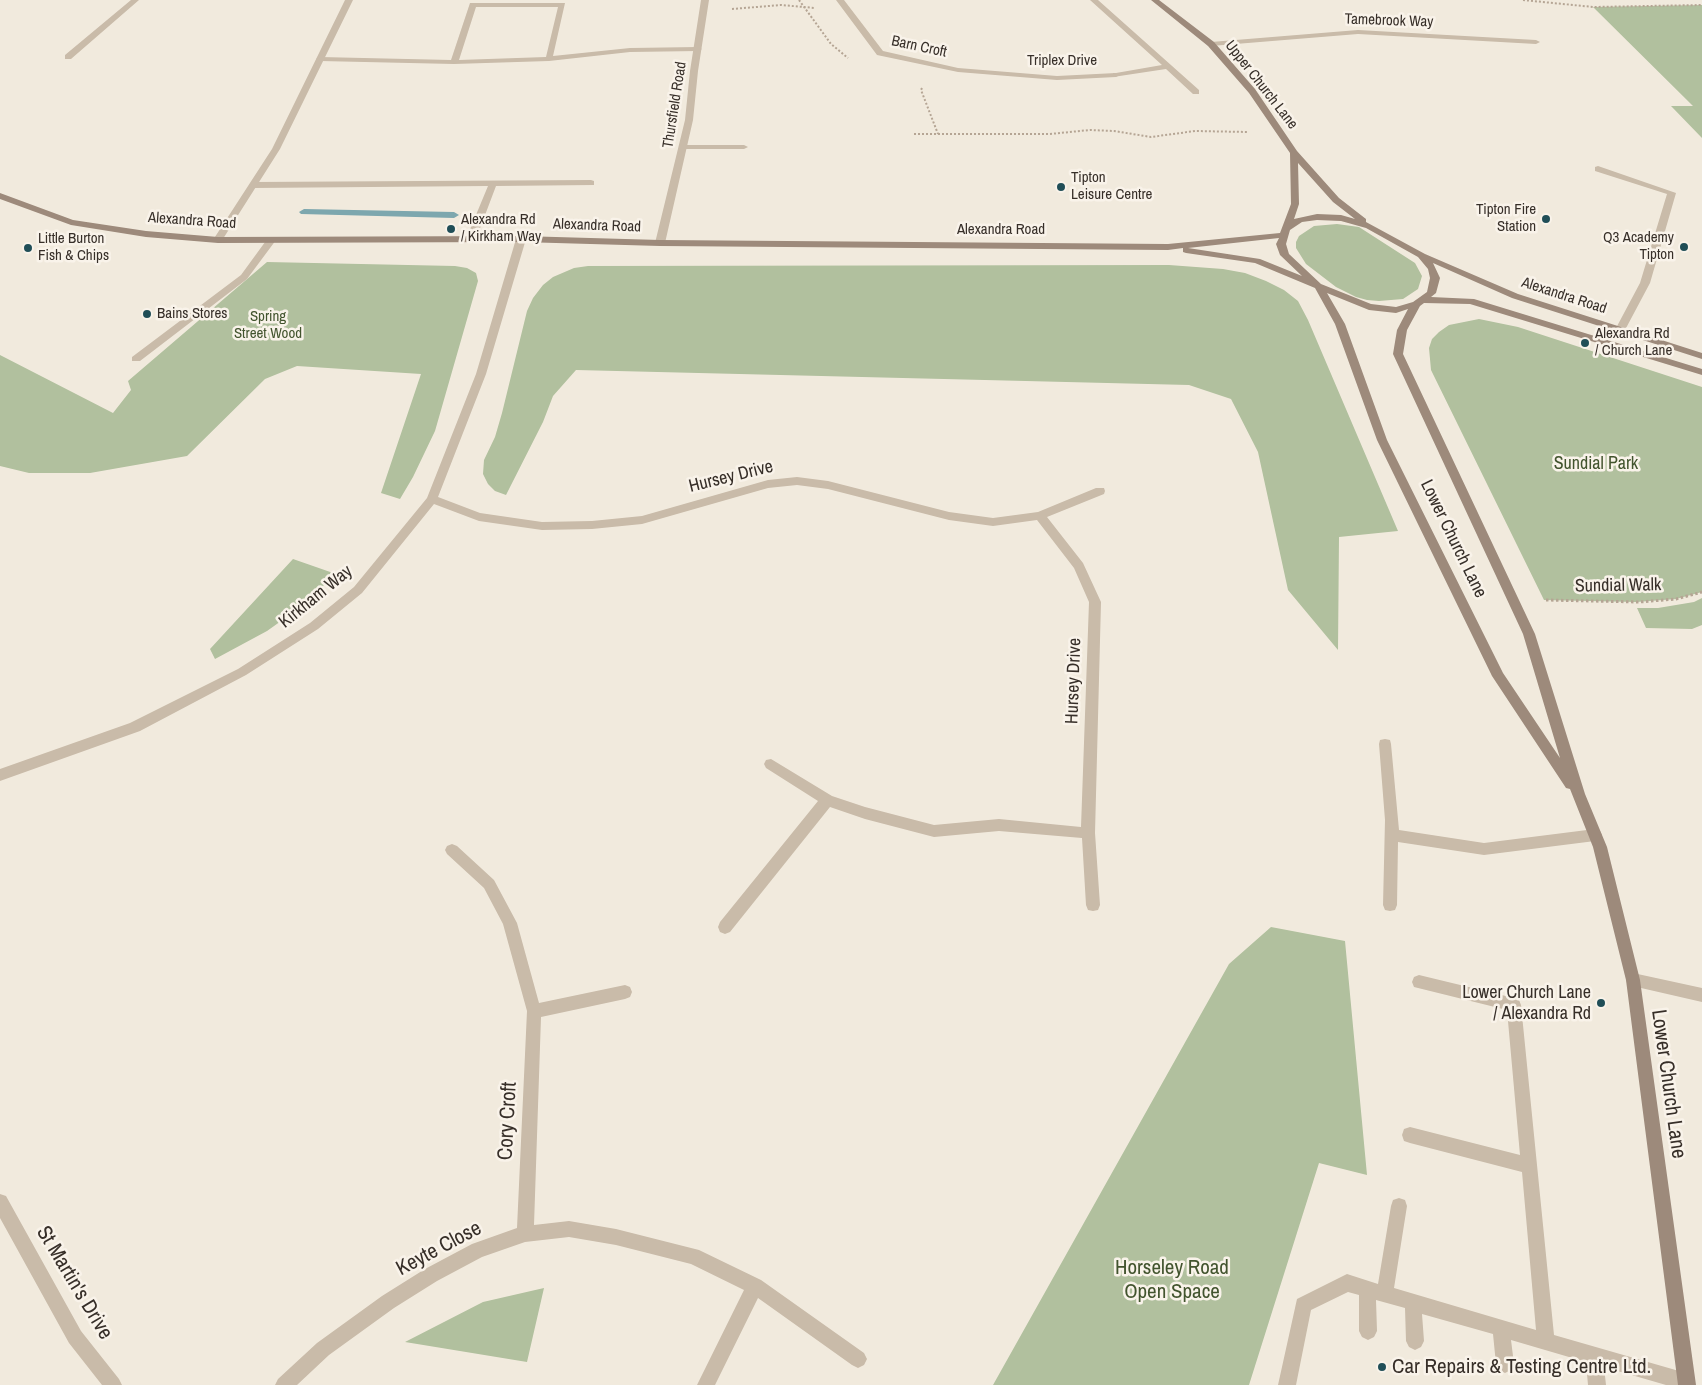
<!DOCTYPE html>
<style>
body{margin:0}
canvas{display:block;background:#f1eadd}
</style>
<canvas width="1702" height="1385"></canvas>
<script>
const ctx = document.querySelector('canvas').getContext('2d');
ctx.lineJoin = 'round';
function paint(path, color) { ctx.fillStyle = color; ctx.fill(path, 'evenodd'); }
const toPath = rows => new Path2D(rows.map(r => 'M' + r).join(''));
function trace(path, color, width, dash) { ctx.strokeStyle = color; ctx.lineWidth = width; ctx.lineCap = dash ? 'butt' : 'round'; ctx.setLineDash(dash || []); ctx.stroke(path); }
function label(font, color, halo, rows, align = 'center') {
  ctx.font = font + ' "Archivo Narrow",sans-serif'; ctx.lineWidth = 5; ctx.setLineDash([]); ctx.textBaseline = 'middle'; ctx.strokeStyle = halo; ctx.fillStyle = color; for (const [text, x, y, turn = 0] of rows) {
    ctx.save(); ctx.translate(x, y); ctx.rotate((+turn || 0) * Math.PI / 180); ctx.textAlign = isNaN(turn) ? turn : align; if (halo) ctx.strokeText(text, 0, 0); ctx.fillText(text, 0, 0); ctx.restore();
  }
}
paint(toPath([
 [1702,5,1702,138,1671,106,1693,106,1593,7],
 [1337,224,1359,227,1415,263,1422,276,1418,289,1403,299,1379,301,1367,300,1356,297,1336,287,1306,264,1296,248,1296,242,1299,236,1314,226],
 [267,262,455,266,467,268,476,273,478,281,435,431,413,477,400,499,381,493,421,374,297,366,265,379,187,456,90,473,29,473,0,466,0,355,113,413,131,390,128,381],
 [1169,265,1223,269,1245,273,1266,281,1284,290,1298,301,1308,320,1398,531,1339,537,1338,650,1288,590,1258,452,1231,399,1189,385,576,370,553,396,543,422,506,495,495,491,488,484,483,474,484,460,495,437,502,413,527,311,533,298,543,285,553,277,574,268,588,266],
 [1479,319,1518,327,1702,387,1702,592,1676,599,1636,602,1544,600,1431,370,1429,348,1432,339,1439,332,1449,325],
 [293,559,336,574,298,609,267,631,215,659,210,649],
 [1702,598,1702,625,1692,629,1646,628,1637,608,1658,608,1694,602],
 [1271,927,1345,941,1367,1175,1319,1163,1249,1385,993,1385,1229,964],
 [544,1288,527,1362,405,1342,483,1302]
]), '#b1c09e');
paint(toPath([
 [304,209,454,212,459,215,454,218,301,214,299,212,304,209]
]), '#7da7ae');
trace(toPath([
 [799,0,831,44,848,58],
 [1523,0,1593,7,1702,5],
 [732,9,781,5,815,8],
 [922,88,921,90,938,134],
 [914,134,1050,134,1090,130,1114,131,1151,137,1195,131,1248,132]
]), '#b5a594', 2, [2, 2]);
trace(toPath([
 [1546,600,1639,602,1676,599,1702,592]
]), '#b5a594', 3, [2.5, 2.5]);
paint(toPath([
 [836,0,844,0,883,51,958,68,1057,76,1116,73,1120,75,1116,77,1057,80,958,72,877,55,836,0],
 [470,3,565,3,553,56,630,48,698,47,702,49,698,51,630,52,549,61,454,64,320,61,316,59,320,57,451,60,470,3],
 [476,7,558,7,546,57,459,60,476,7],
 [680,145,744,145,748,147,744,149,683,149,679,147,680,145],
 [1598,166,1676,193,1650,283,1625,330,1620,333,1615,330,1640,283,1667,194,1595,171,1595,167,1598,166],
 [591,180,594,181,594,185,496,186,476,239,471,242,466,239,488,186,253,188,249,185,253,182,591,180],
 [271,237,276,240,247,279,140,361,132,361,132,357,241,275,268,238,271,237],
 [1385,739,1390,740,1391,744,1399,830,1484,843,1595,829,1600,831,1602,835,1600,839,1595,841,1484,855,1398,842,1397,905,1395,910,1390,911,1385,910,1383,905,1385,820,1379,744,1380,740,1385,739],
 [1419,975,1514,998,1519,1000,1521,1005,1554,1335,1686,1373,1692,1376,1695,1382,1694,1385,1666,1385,1604,1367,1606,1385,1588,1385,1586,1362,1511,1340,1514,1364,1511,1370,1505,1373,1499,1370,1496,1364,1493,1334,1422,1314,1424,1341,1421,1347,1415,1350,1409,1347,1406,1341,1405,1308,1376,1300,1377,1331,1374,1337,1368,1340,1362,1337,1359,1331,1359,1295,1348,1292,1311,1310,1296,1385,1278,1385,1297,1299,1347,1274,1378,1284,1391,1206,1393,1200,1399,1198,1405,1200,1407,1206,1394,1288,1536,1330,1522,1172,1410,1143,1404,1141,1402,1135,1404,1129,1410,1127,1520,1155,1507,1010,1414,987,1412,982,1414,977,1419,975]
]), '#c9bba9');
paint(toPath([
 [131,0,139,0,71,59,65,59,65,55,131,0],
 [345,0,353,0,280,149,221,242,215,242,213,240,272,149,345,0],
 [701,0,709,0,698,71,693,120,665,243,660,246,655,243,685,120,690,71,701,0],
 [1090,0,1098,0,1199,90,1199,94,1193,94,1166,69,1113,77,1113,73,1116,73,1162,65,1090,0],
 [1358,30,1536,40,1540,42,1536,44,1358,34,1211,46,1207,44,1211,42,1358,30],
 [521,236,526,239,486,374,438,497,480,513,542,522,592,521,642,516,768,480,797,477,828,481,949,512,993,518,1038,512,1096,488,1104,488,1105,491,1104,494,1047,517,1083,563,1101,602,1095,833,1100,905,1098,910,1093,911,1088,910,1086,905,1082,838,999,831,934,837,865,819,830,807,730,932,725,934,720,932,718,927,720,922,818,801,766,768,764,764,766,760,771,759,832,796,865,807,934,825,999,819,1081,827,1089,602,1074,568,1037,520,993,526,949,520,828,489,797,485,768,488,642,524,592,529,542,530,479,521,434,504,362,593,318,629,246,675,140,731,0,781,0,769,130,723,238,669,310,623,354,587,427,498,476,374,516,239,521,236],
 [452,844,457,846,494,880,517,923,539,1003,625,985,630,987,632,992,630,997,625,999,541,1017,534,1225,569,1221,616,1229,699,1250,761,1280,864,1353,867,1359,864,1365,858,1368,852,1365,758,1298,715,1385,697,1385,744,1290,691,1264,616,1245,569,1237,525,1242,482,1257,437,1281,394,1308,329,1355,297,1385,275,1385,278,1379,317,1343,382,1296,425,1269,472,1244,517,1228,527,1011,503,924,484,888,447,854,445,850,447,846,452,844],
 [1633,973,1702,988,1702,1002,1628,985,1626,980,1628,975,1633,973],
 [0,1194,6,1196,81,1331,119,1379,122,1385,102,1385,69,1343,0,1218,0,1194]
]), '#c9bba9');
paint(toPath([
 [1151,0,1159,0,1214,42,1255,89,1297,151,1339,198,1366,219,1366,222,1425,254,1518,294,1702,353,1702,359,1512,298,1433,263,1440,278,1436,293,1431,297,1474,299,1702,369,1702,375,1470,304,1424,303,1420,306,1407,330,1403,354,1535,634,1585,794,1607,847,1640,980,1696,1385,1678,1385,1626,980,1593,847,1570,789,1566,788,1492,676,1377,440,1335,324,1315,288,1255,263,1186,253,1183,252,1183,248,1168,250,660,246,521,242,218,243,146,237,71,225,0,199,0,193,73,220,146,231,218,237,521,236,660,240,1168,244,1280,233,1291,204,1290,153,1249,93,1208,46,1151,0],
 [1298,163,1333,202,1355,219,1341,215,1317,214,1294,219,1299,204,1298,163],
 [1317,220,1341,221,1366,228,1418,257,1428,269,1430,278,1427,292,1413,302,1396,307,1371,304,1321,284,1289,254,1286,244,1290,230,1302,222,1317,220],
 [1279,238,1276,244,1280,255,1302,276,1260,259,1188,248,1279,238],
 [1327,293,1369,310,1396,313,1408,309,1397,330,1393,354,1523,634,1560,758,1503,673,1387,440,1345,324,1327,293]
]), '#9d8a7b');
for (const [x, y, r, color] of [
 [1061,187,5,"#204e57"],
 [1546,219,5,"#204e57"],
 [451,229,5,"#204e57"],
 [1684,247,5,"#204e57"],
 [28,248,5,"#204e57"],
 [147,314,5,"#204e57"],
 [1585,343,5,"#204e57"],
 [1601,1003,5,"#204e57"],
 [1382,1367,5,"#204e57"]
]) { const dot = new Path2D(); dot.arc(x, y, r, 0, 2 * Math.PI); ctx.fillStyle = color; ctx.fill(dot); trace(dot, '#f9f3ea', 2); }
label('15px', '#372f29', '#f9f3ea', [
 ["Tamebrook Way",1389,21,2],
 ["Barn Croft",919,47,12],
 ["Triplex Drive",1062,61],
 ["Upper Church Lane",1261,85,52],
 ["Thursfield Road",675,105,-81],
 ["Alexandra Road",192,221,4],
 ["Alexandra Road",597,226,2],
 ["Alexandra Road",1001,230],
 ["Alexandra Road",1564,296,18]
]);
label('15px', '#372f29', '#f9f3ea', [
 ["Tipton",1071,178],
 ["Leisure Centre",1071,195],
 ["Tipton Fire",1536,210,"right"],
 ["Station",1536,227,"right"],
 ["Alexandra Rd",461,220],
 ["/ Kirkham Way",461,237],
 ["Q3 Academy",1674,238,"right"],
 ["Tipton",1674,255,"right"],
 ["Little Burton",38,239],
 ["Fish & Chips",38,256],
 ["Bains Stores",157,314],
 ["Alexandra Rd",1595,334],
 ["/ Church Lane",1595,351]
], 'left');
label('15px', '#42542e', '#f9f3ea', [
 ["Spring",268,317],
 ["Street Wood",268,334]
]);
label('18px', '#42542e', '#f9f3ea', [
 ["Sundial Park",1596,464]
]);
label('18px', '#372f29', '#f9f3ea', [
 ["Hursey Drive",731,477,-14],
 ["Lower Church Lane",1453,539,64],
 ["Sundial Walk",1618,586,-1],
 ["Kirkham Way",316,597,-39],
 ["Hursey Drive",1074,681,-88]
]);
label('18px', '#372f29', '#f9f3ea', [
 ["Lower Church Lane",1591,993],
 ["/ Alexandra Rd",1591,1014]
], 'right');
label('21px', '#372f29', '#f9f3ea', [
 ["Lower Church Lane",1668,1084,82],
 ["Cory Croft",508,1121,-87],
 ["Keyte Close",439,1249,-28],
 ["St Martin's Drive",74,1283,59]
]);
label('21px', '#42542e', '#f9f3ea', [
 ["Horseley Road",1172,1268],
 ["Open Space",1172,1292]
]);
label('21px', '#372f29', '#f9f3ea', [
 ["Car Repairs & Testing Centre Ltd.",1392,1367]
], 'left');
</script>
